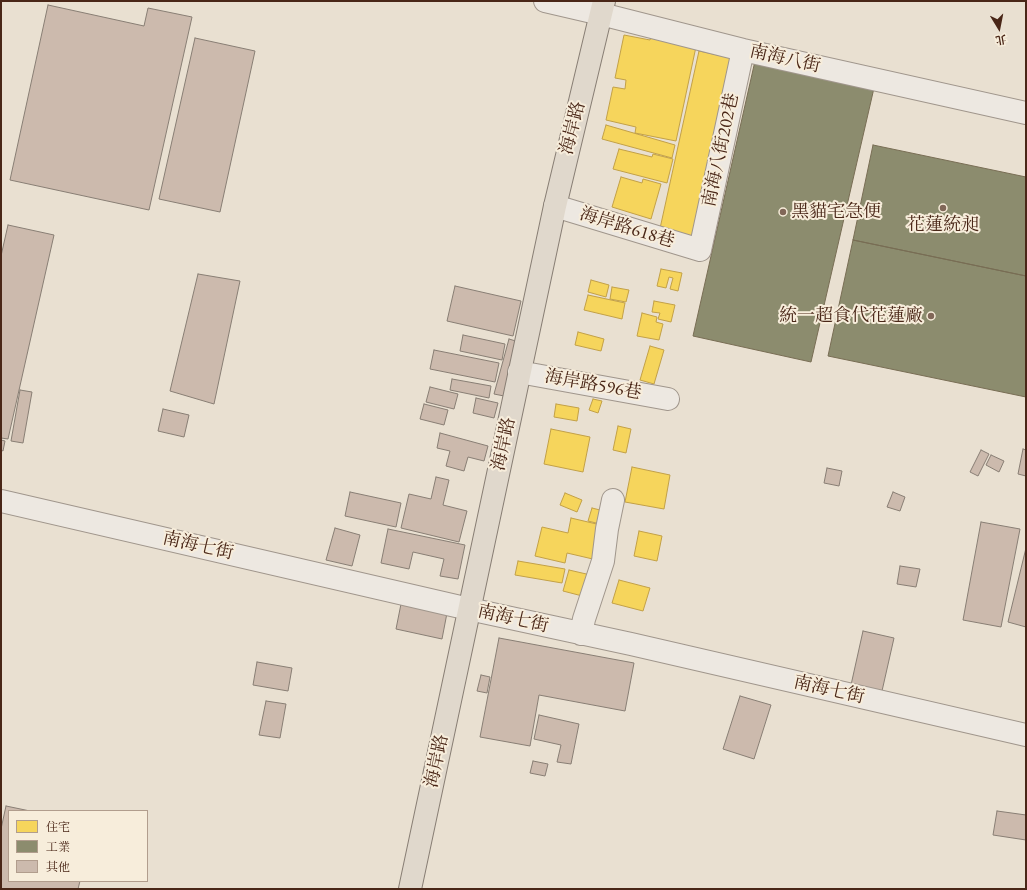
<!DOCTYPE html>
<meta charset="utf-8">
<style>
body{margin:0}
#map{position:relative;width:1027px;height:890px;overflow:hidden;background:#e9e0d1;font-family:"EB Garamond","Noto Serif TC",serif}
canvas{display:block}
.frame{position:absolute;inset:0;border:2px solid #492617;pointer-events:none}
.legend{position:absolute;left:8px;top:810px;width:140px;height:72px;box-sizing:border-box;background:#f7eddb;border:1px solid #b19d8d;margin:0;padding:5px 7px;list-style:none;font-size:12px;color:#492617}
.legend li{display:flex;align-items:center;gap:8px;height:20px}
.legend b{width:20px;border:1px solid #b19d8d}
.north{position:absolute;left:979px;top:8px;width:40px;height:40px;-webkit-text-stroke:3px #f7eddb;paint-order:stroke;rotate:170deg;font-size:11px;font-weight:700;line-height:16px;text-align:center;color:#492617}
.north::after{content:'';display:block;margin:auto;width:14px;height:18px;background:#492617;clip-path:polygon(50% 0,100% 100%,50% 72%,0 100%)}
</style>
<div id="map">
<canvas width="1027" height="890"></canvas>
<div class="frame"></div>
<ul class="legend">
<li><b style="height:11px;background:#f6d55c"></b>住宅</li>
<li><b style="height:11px;background:#8c8c6e"></b>工業</li>
<li><b style="height:11px;background:#ccbaad"></b>其他</li>
</ul>
<div class="north">北</div>
</div>
<script>
const ctx = document.querySelector('canvas').getContext('2d');
ctx.lineJoin = 'round';
function paint(path, color) { ctx.fillStyle = color; ctx.fill(path, 'evenodd'); }
const toPath = rows => new Path2D(rows.map(r => 'M' + r).join(''));
function trace(path, color, width, dash) { ctx.strokeStyle = color; ctx.lineWidth = width; ctx.lineCap = dash ? 'butt' : 'round'; ctx.setLineDash(dash || []); ctx.stroke(path); }
function label(font, color, halo, rows, align = 'center') {
  ctx.font = font + ' "EB Garamond","Noto Serif TC",serif'; ctx.lineWidth = 4; ctx.setLineDash([]); ctx.textBaseline = 'middle'; ctx.strokeStyle = halo; ctx.fillStyle = color; for (const [text, x, y, turn = 0] of rows) {
    ctx.save(); ctx.translate(x, y); ctx.rotate((+turn || 0) * Math.PI / 180); ctx.textAlign = isNaN(turn) ? turn : align; if (halo) ctx.strokeText(text, 0, 0); ctx.fillText(text, 0, 0); ctx.restore();
  }
}
const homes = toPath([
 [652,33,697,42,676,141,635,133,636,127,606,120,613,87,625,89,626,80,615,78,624,35,650,40,652,33],
 [699,51,736,59,695,241,659,233,699,51],
 [606,125,675,145,672,158,602,139,606,125],
 [619,149,652,157,653,154,673,159,667,183,613,169,619,149],
 [621,177,642,183,643,179,661,184,651,219,612,207,621,177],
 [661,269,682,273,678,291,670,289,673,278,669,277,666,288,657,286,661,269],
 [591,280,609,285,606,297,588,292,591,280],
 [612,287,629,290,626,302,610,299,612,287],
 [588,295,625,303,622,319,584,310,588,295],
 [654,301,675,305,671,322,658,319,660,313,652,312,654,301],
 [642,313,657,317,656,322,663,324,659,340,637,336,642,313],
 [578,332,604,339,601,351,575,345,578,332],
 [650,346,664,350,654,384,640,380,650,346],
 [593,399,602,401,598,413,589,410,593,399],
 [556,404,579,408,577,421,554,417,556,404],
 [618,426,631,429,626,453,613,450,618,426],
 [551,429,590,437,583,472,544,464,551,429],
 [632,467,670,475,664,509,625,502,632,467],
 [565,493,582,500,577,512,560,505,565,493],
 [592,508,608,512,604,525,588,521,592,508],
 [571,518,605,526,597,560,567,553,565,563,535,556,542,527,568,533,571,518],
 [639,531,662,536,657,561,634,556,639,531],
 [518,561,565,569,562,583,515,575,518,561],
 [569,570,595,576,590,598,563,591,569,570],
 [619,580,650,588,643,611,612,603,619,580]
]);
paint(homes, '#f6d55c');
trace(homes, '#c2a047', 1);
const industry = toPath([
 [755,61,874,88,811,362,693,336,755,61],
 [873,145,1026,177,1026,276,853,240,873,145],
 [853,240,1026,276,1026,397,828,356,853,240]
]);
paint(industry, '#8c8c6e');
trace(industry, '#786d54', 1);
const building = toPath([
 [48,5,144,26,148,8,192,17,149,210,10,180,48,5],
 [195,38,255,51,220,212,159,199,195,38],
 [8,225,54,235,8,439,1,438,1,256,8,225],
 [198,274,240,281,214,404,170,391,198,274],
 [455,286,521,301,513,336,447,321,455,286],
 [463,335,505,344,502,360,460,351,463,335],
 [509,339,519,342,504,396,494,394,509,339],
 [434,350,499,363,495,382,430,369,434,350],
 [452,379,491,386,489,398,450,390,452,379],
 [430,387,458,394,454,409,426,402,430,387],
 [20,390,32,392,23,443,11,441,20,390],
 [476,398,498,403,494,418,473,413,476,398],
 [424,404,448,410,444,425,420,419,424,404],
 [163,409,189,415,184,437,158,431,163,409],
 [440,433,488,446,484,461,468,457,464,471,446,466,450,451,437,448,440,433],
 [1,440,5,441,3,451,1,450,1,440],
 [1023,449,1026,450,1026,476,1018,474,1023,449],
 [981,450,989,454,978,476,970,472,981,450],
 [991,455,1004,461,999,472,986,465,991,455],
 [827,468,842,471,839,486,824,483,827,468],
 [436,477,449,480,443,505,467,511,459,542,401,528,409,494,431,499,436,477],
 [350,492,401,503,396,527,345,516,350,492],
 [893,492,905,497,900,511,887,507,893,492],
 [981,522,1020,529,1001,627,963,620,981,522],
 [335,528,360,535,352,566,326,560,335,528],
 [388,529,465,545,458,579,440,576,444,559,413,552,409,569,381,563,388,529],
 [1026,548,1026,627,1008,622,1026,548],
 [900,566,920,569,916,587,897,584,900,566],
 [401,604,447,613,442,639,396,629,401,604],
 [863,631,894,638,882,691,851,685,863,631],
 [499,638,634,663,625,711,539,695,530,746,480,737,499,638],
 [257,662,292,668,288,691,253,685,257,662],
 [481,675,490,677,487,693,477,691,481,675],
 [740,696,771,705,754,759,723,749,740,696],
 [266,701,286,704,280,738,259,735,266,701],
 [539,715,579,724,571,764,557,762,561,745,534,739,539,715],
 [533,761,548,764,545,776,530,773,533,761],
 [6,806,30,811,9,811,9,881,80,881,78,889,1,889,1,829,6,806],
 [997,811,1026,815,1026,840,993,835,997,811]
]);
paint(building, '#ccbaad');
trace(building, '#887e74', 1);
const minor = toPath([
 [545,1,601,14,743,50,1026,113],
 [555,206,700,250,743,50],
 [519,372,668,399],
 [1,501,469,609,631,644,1026,735],
 [581,634,584,619,603,561,607,529,613,500]
]);
const major = toPath([
 [410,889,555,206,604,1]
]);
trace(minor, '#a0968c', 24);
trace(major, '#887e74', 24);
trace(minor, '#ede8e1', 22);
trace(major, '#e0d8cc', 22);
for (const [x, y, r, color] of [
 [943,208,4,"#816758"],
 [783,212,4,"#816758"],
 [931,316,4,"#816758"]
]) { const dot = new Path2D(); dot.arc(x, y, r, 0, 2 * Math.PI); ctx.fillStyle = color; ctx.fill(dot); trace(dot, '#f7eddb', 1.5); }
label('18px', '#492617', '#f7eddb', [
 ["南海八街",785,59,13],
 ["海岸路",573,128,-76],
 ["南海八街202巷",721,150,-78],
 ["海岸路618巷",627,228,17],
 ["海岸路596巷",593,385,10],
 ["海岸路",504,444,-78],
 ["南海七街",198,546,13],
 ["南海七街",513,619,13],
 ["南海七街",829,690,13],
 ["海岸路",437,761,-78]
]);
label('18px', '#492617', '#f7eddb', [
 ["黑貓宅急便",791,212],
 ["花蓮統昶",943,225,"center"],
 ["統一超食代花蓮廠",923,316,"right"]
], 'left');
</script>
